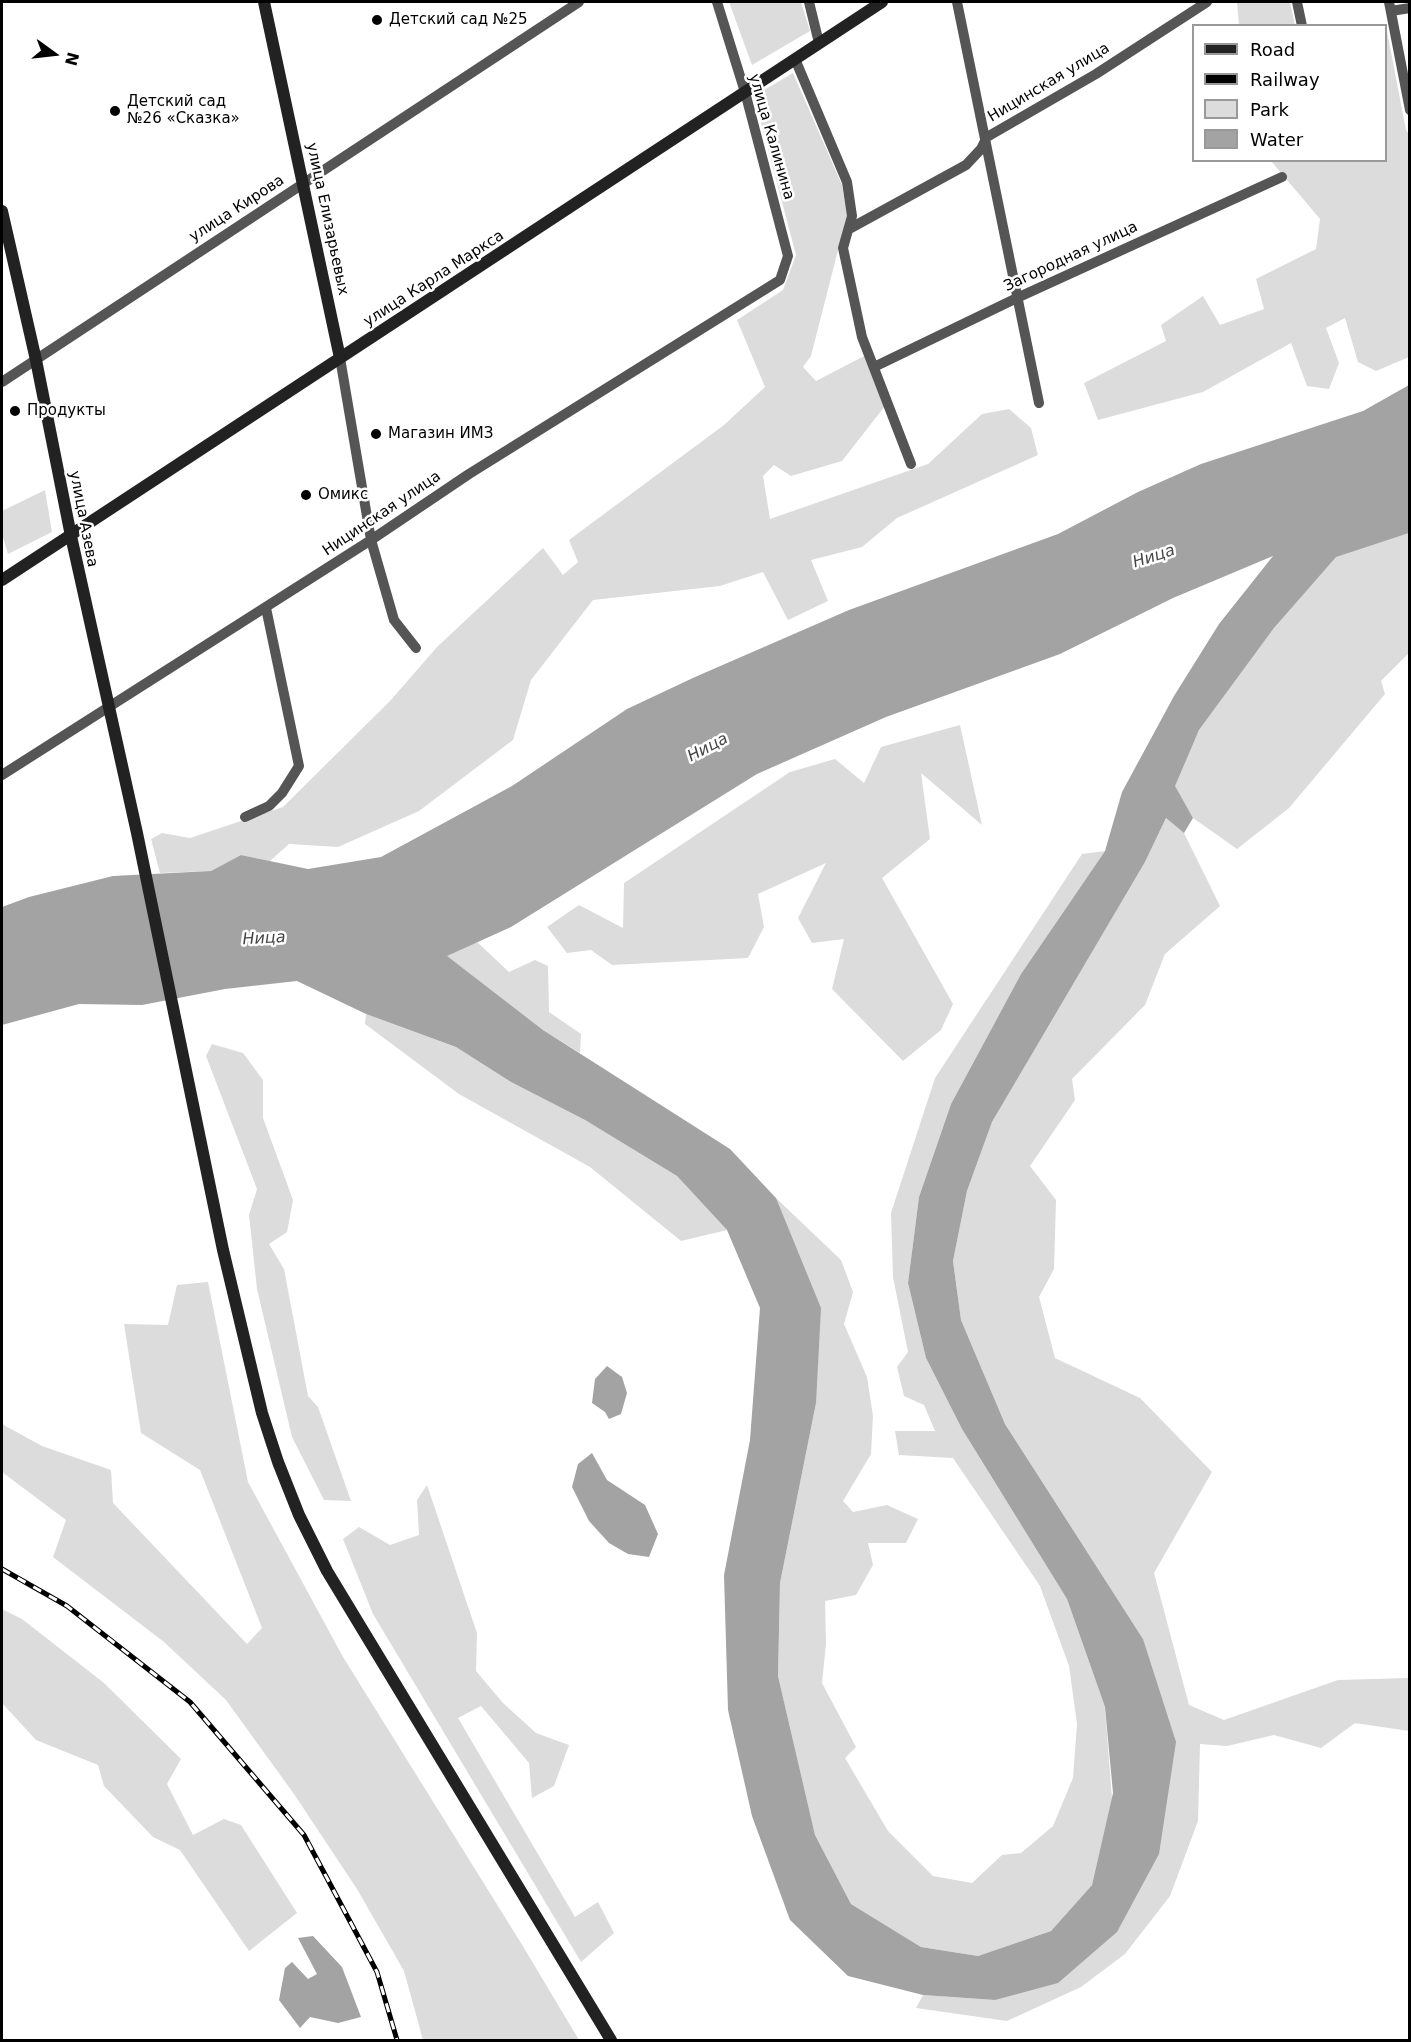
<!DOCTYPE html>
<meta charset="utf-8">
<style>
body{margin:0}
#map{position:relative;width:1411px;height:2042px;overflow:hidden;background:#fff;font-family:"DejaVu Sans",sans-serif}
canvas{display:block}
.frame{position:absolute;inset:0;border:3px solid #000;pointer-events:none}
.legend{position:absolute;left:1192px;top:24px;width:195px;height:138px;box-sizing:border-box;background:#fff;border:2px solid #999;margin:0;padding:8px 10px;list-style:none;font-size:18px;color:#000}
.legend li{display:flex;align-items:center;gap:12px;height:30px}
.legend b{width:30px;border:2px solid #999}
.north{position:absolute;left:24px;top:24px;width:60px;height:60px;-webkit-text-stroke:4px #fff;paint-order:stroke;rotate:105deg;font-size:16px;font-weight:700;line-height:24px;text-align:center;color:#000}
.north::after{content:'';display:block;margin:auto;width:21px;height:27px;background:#000;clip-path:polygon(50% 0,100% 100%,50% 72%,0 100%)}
</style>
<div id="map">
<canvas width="1411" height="2042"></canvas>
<div class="frame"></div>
<ul class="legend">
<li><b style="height:8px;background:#222"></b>Road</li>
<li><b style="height:8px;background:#000"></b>Railway</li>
<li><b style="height:16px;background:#dcdcdc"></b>Park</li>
<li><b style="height:16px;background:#a3a3a3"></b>Water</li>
</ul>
<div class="north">N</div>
</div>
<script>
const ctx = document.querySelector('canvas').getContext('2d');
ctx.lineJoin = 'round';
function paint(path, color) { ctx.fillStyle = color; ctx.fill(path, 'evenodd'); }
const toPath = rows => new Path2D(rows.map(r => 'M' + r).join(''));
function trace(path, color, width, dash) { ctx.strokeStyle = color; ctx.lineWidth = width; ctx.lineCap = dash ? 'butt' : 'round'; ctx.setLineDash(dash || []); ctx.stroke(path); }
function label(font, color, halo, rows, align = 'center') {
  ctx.font = font + ' "DejaVu Sans",sans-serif'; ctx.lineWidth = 5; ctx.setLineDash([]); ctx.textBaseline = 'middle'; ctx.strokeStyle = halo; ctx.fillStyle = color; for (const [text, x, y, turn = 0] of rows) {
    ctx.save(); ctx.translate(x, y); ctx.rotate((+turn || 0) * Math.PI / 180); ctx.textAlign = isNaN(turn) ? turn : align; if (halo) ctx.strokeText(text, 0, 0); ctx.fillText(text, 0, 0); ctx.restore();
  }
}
paint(toPath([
 [729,2,801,2,810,31,752,65],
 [1237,2,1290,2,1295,25,1239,25],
 [1386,26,1406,130,1409,135,1409,357,1376,371,1358,362,1345,318,1326,328,1339,363,1329,389,1307,386,1291,343,1203,392,1098,420,1084,383,1166,341,1161,325,1203,296,1220,325,1264,309,1256,279,1316,249,1320,219,1271,161,1386,160],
 [793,73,842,185,847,215,811,356,803,367,816,381,866,355,885,406,842,461,791,476,774,465,763,476,770,519,928,464,982,414,1009,409,1031,428,1038,455,897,518,862,547,811,560,828,601,788,620,763,572,720,586,593,600,531,680,513,740,419,811,338,847,289,844,270,861,241,855,211,871,160,873,151,839,162,833,190,838,283,807,390,701,437,647,543,548,563,575,578,562,569,540,724,425,765,387,737,320,783,290,796,255,754,96],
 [45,490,52,532,8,554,2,534,2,511],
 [1409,533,1409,653,1381,681,1385,694,1289,808,1237,849,1193,818,1174,786,1199,730,1274,628,1336,556],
 [960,725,982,825,921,773,930,839,882,878,953,1004,941,1030,903,1061,832,989,844,939,812,943,798,918,826,863,758,894,764,927,748,958,612,965,591,950,567,953,547,927,579,905,623,928,624,883,790,772,835,759,864,783,881,747],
 [1166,818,1184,833,1220,906,1165,954,1145,1005,1072,1079,1075,1100,1030,1166,1056,1200,1054,1269,1039,1297,1055,1358,1140,1398,1212,1472,1154,1573,1189,1705,1224,1720,1338,1680,1409,1678,1409,1731,1355,1723,1321,1748,1274,1735,1227,1746,1200,1744,1198,1821,1170,1896,1125,1954,1081,1987,1007,2021,916,2008,923,1995,995,2000,1117,1932,1143,1639,1005,1424,961,1320,953,1261,967,1191,992,1122,1145,862],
 [1105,851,1021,974,951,1104,919,1197,908,1283,926,1358,962,1429,1067,1599,1105,1707,1112,1799,1092,1885,1051,1931,978,1956,921,1947,851,1904,815,1835,778,1676,780,1583,816,1403,776,1198,841,1260,853,1292,844,1324,867,1377,873,1416,871,1454,843,1501,853,1512,887,1505,918,1519,906,1543,868,1543,873,1565,856,1595,825,1601,826,1644,822,1683,856,1747,845,1758,888,1831,933,1876,972,1883,1002,1855,1021,1853,1053,1826,1073,1778,1077,1724,1069,1666,1040,1586,953,1458,899,1455,895,1431,935,1431,924,1405,904,1396,897,1367,908,1352,893,1277,891,1213,935,1078,1082,854],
 [477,942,509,972,535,960,548,966,549,1012,581,1034,580,1053,543,1030,446,956],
 [366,1014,456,1047,511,1082,585,1120,677,1176,727,1230,681,1241,590,1167,459,1094,365,1024],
 [212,1044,243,1053,263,1080,263,1118,293,1200,287,1232,269,1244,284,1269,308,1396,318,1407,351,1501,324,1500,292,1437,257,1289,249,1215,257,1189,206,1056],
 [208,1282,248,1482,343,1657,521,1943,579,2040,423,2040,404,1971,357,1889,294,1794,226,1700,164,1642,53,1557,66,1520,2,1472,2,1424,42,1446,111,1470,113,1503,247,1644,262,1628,200,1470,141,1433,124,1324,168,1325,177,1285],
 [427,1485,477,1633,476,1671,503,1703,536,1733,569,1745,554,1786,532,1798,529,1763,481,1706,458,1718,575,1917,598,1902,614,1933,581,1962,373,1614,343,1539,359,1527,390,1545,419,1535,417,1500],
 [2,1609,22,1619,104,1683,181,1759,167,1784,193,1835,224,1819,241,1825,297,1913,249,1951,180,1850,153,1837,104,1786,98,1765,36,1740,2,1703]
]), '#dcdcdc');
paint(toPath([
 [1409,385,1409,533,1336,557,1274,628,1199,730,1175,786,1193,818,1184,833,1166,818,1145,862,992,1122,967,1191,953,1261,961,1320,1005,1424,1143,1639,1176,1742,1159,1854,1117,1932,1058,1983,995,2000,923,1995,848,1976,790,1920,752,1816,728,1710,724,1575,750,1440,760,1308,727,1230,677,1176,585,1120,511,1082,456,1047,366,1014,297,981,225,989,142,1005,79,1004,2,1025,2,907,29,897,113,876,211,871,241,855,308,869,381,857,512,786,627,709,695,677,849,610,1058,534,1138,492,1201,464,1363,411],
 [1273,556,1219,624,1174,696,1122,792,1105,851,1021,974,951,1104,919,1197,908,1283,926,1358,962,1429,1067,1599,1105,1707,1113,1793,1092,1885,1051,1931,978,1956,921,1947,851,1904,815,1835,778,1676,780,1583,816,1403,821,1308,776,1198,730,1149,543,1030,447,956,511,927,757,774,886,717,1060,654,1173,598],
 [607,1366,622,1377,627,1393,621,1414,609,1419,605,1412,592,1403,595,1379],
 [592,1453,607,1480,645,1505,658,1534,649,1557,628,1554,609,1543,589,1521,572,1487,578,1464],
 [313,1936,342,1967,361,2017,338,2023,310,2017,300,2028,279,2000,285,1968,292,1962,308,1979,317,1974,298,1938]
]), '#a3a3a3');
trace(toPath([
 [809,2,819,43],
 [957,2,1039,403],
 [1297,2,1302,26],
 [1389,2,1410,110],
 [1391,11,1410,8],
 [795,59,847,182,852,216,843,248,862,337,911,464],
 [849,229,966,165,981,149,987,137,1096,74,1207,2],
 [340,358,371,540,394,620,416,648],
 [874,367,1019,297,1282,177],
 [2,382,579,2],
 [2,775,371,540,469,474,780,280,788,256,745,92,717,2],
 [245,817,269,806,282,793,299,766,266,608]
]), '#555', 10);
trace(toPath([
 [264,2,340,358],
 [2,211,36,360,71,536,137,833,223,1250,262,1413,278,1462,299,1515,327,1571,611,2040],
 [2,580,882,2]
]), '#222', 12);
const rail = toPath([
 [2,1569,67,1606,190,1702,304,1835,377,1972,397,2040]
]);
trace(rail, '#000', 5);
trace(rail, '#fff', 3, [9]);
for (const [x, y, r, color] of [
 [377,20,6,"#000"],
 [115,111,6,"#000"],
 [15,411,6,"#000"],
 [376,434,6,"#000"],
 [306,495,6,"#000"]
]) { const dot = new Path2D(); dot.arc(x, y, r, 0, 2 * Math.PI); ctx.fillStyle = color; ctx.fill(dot); trace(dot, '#fff', 2); }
label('15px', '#000', '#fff', [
 ["Детский сад №25",389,20],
 ["Детский сад",127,102],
 ["№26 «Сказка»",127,119],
 ["Продукты",27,411],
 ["Магазин ИМЗ",388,434],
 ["Омикс",318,495]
], 'left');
label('15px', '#000', '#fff', [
 ["Ницинская улица",1049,83,-31],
 ["улица Калинина",771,137,74],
 ["улица Кирова",237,209,-33],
 ["улица Елизарьевых",327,219,78],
 ["Загородная улица",1071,257,-25],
 ["улица Карла Маркса",434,279,-33],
 ["Ницинская улица",382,514,-34],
 ["улица Азева",83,519,79]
]);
label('italic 16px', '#444', '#fff', [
 ["Ница",1154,557,-18],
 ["Ница",708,748,-28],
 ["Ница",264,939,-3]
]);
</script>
